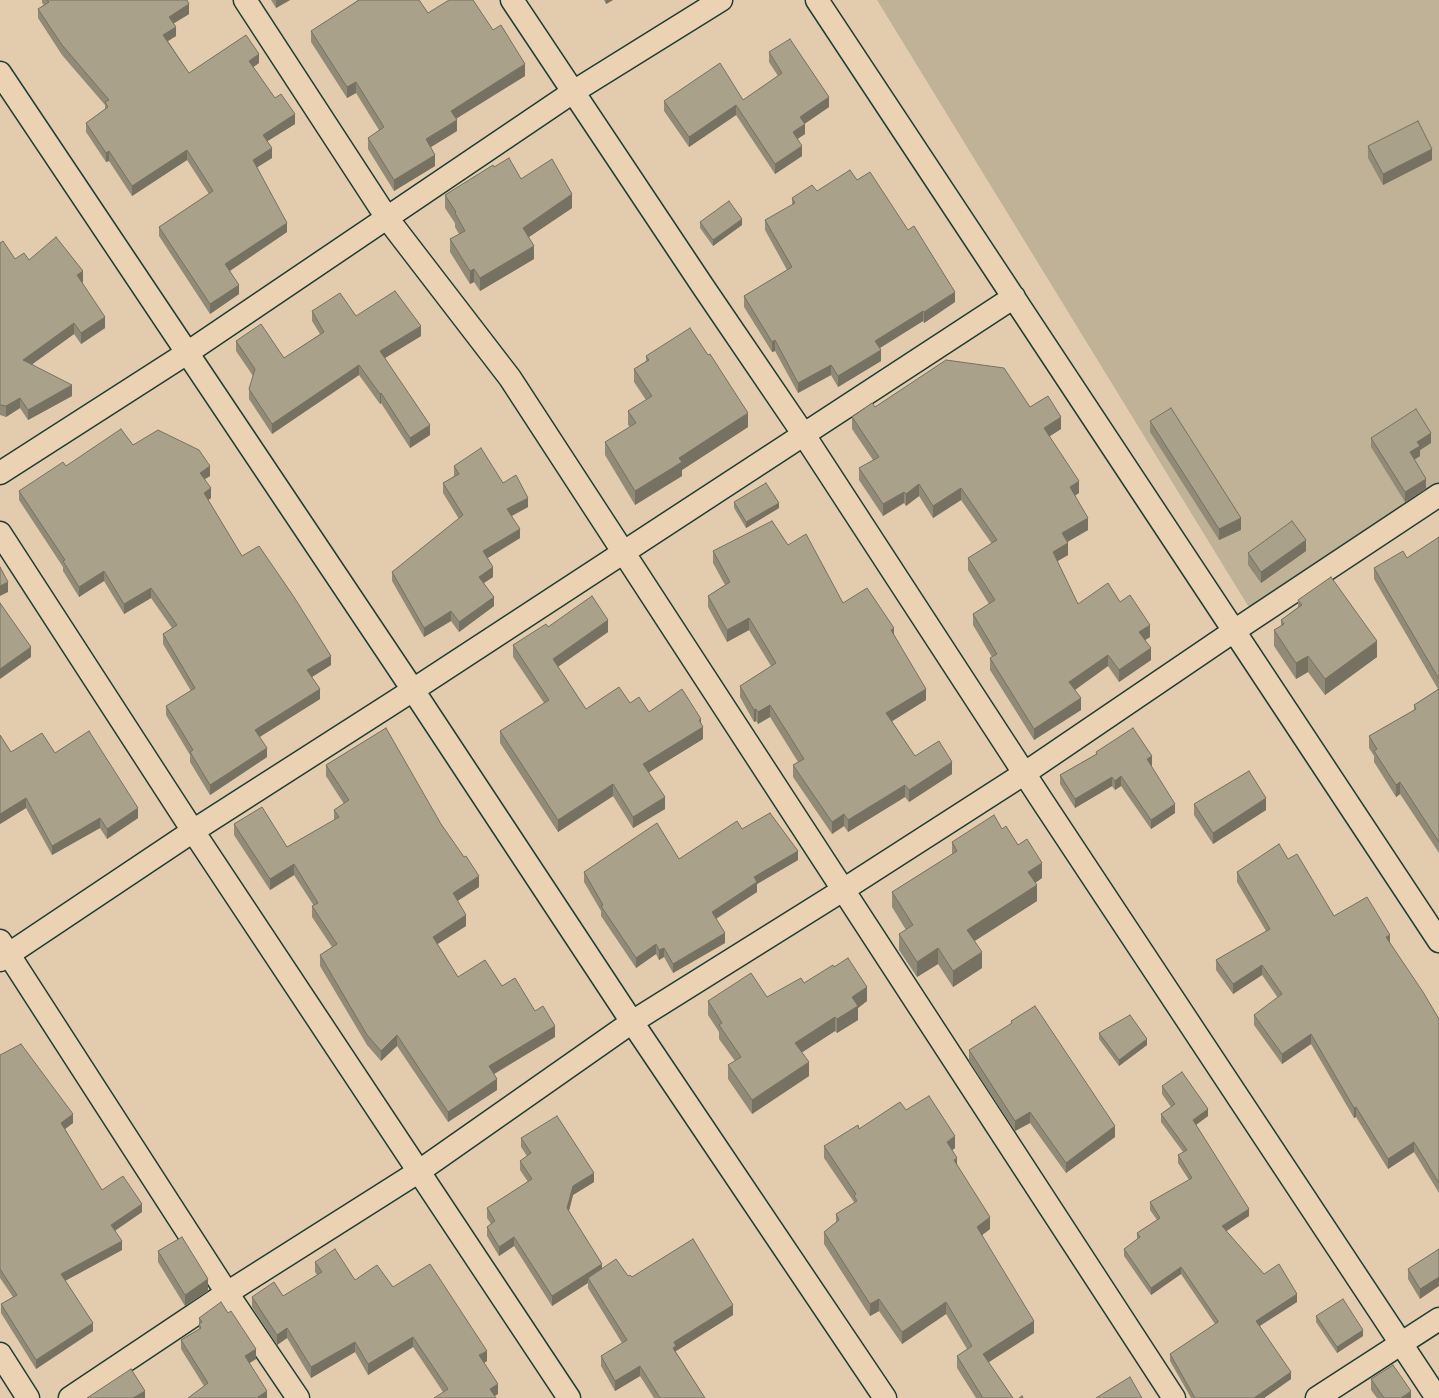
<!DOCTYPE html>
<style>
body{margin:0}
canvas{display:block;background:#e3ccae}
</style>
<canvas width="1439" height="1398"></canvas>
<script>
const ctx = document.querySelector('canvas').getContext('2d');
ctx.lineJoin = 'round';
function paint(path, color) { ctx.fillStyle = color; ctx.fill(path, 'evenodd'); }
const toPath = rows => new Path2D(rows.map(r => 'M' + r).join(''));
function trace(path, color, width, dash) { ctx.strokeStyle = color; ctx.lineWidth = width; ctx.lineCap = dash ? 'butt' : 'round'; ctx.setLineDash(dash || []); ctx.stroke(path); }
paint(toPath([
 [877,0,1439,0,1439,493,1253,614]
]), '#bfb297');
const minor = toPath([
 [245,0,387,218,510,378,1174,1398],
 [512,0,702,285,804,435,1041,799,1437,1398],
 [817,0,1439,941],
 [0,73,413,690,632,1022,885,1398],
 [0,473,187,353,573,92,721,0],
 [0,533,193,831,569,1398],
 [0,941,227,1293,298,1398],
 [0,960,193,831,413,690,1014,297],
 [0,1354,28,1398],
 [70,1398,227,1293,418,1172,632,1022,843,890,1025,773,1234,631,1439,495],
 [1317,1398,1439,1319]
]);
trace(minor, '#1f3d34', 25);
trace(minor, '#ebd2b3', 22);
paint(toPath([
 [42,0,187,0,189,14,173,24,176,36,168,41,189,73,259,63,253,67,275,98,295,124,267,141,272,158,257,167,287,232,230,271,239,294,210,314,159,236,159,227,209,194,187,160,132,196,109,161,106,162,86,132,86,123,105,109,105,105,62,55,38,18,38,9,44,5,42,3],
 [271,0,290,0,276,8],
 [357,0,419,0,428,13,525,76,456,118,457,131,431,147,435,166,394,191,368,149,368,138,379,130,356,93,347,98,311,42,311,31,357,1],
 [604,0,613,0,606,4],
 [769,52,829,107,804,124,805,134,797,139,802,156,775,174,736,115,689,147,664,111,664,101,743,100,778,76,769,62],
 [1368,146,1432,160,1383,185,1368,158],
 [494,167,521,179,572,208,529,237,534,259,480,291,474,282,470,284,450,252,450,239,459,234,455,227,455,223,445,208,445,195],
 [857,180,955,302,924,323,923,321,880,348,881,361,838,387,831,375,798,393,775,351,772,352,744,307,744,296,787,270,765,230,765,220,792,206,792,198],
 [700,222,742,225,713,246,700,228],
 [0,243,15,259,29,260,83,282,82,282,105,328,81,344,74,334,32,364,72,396,28,420,20,408,6,417,0,415],
 [312,311,356,316,421,336,385,358,430,435,410,448,381,403,380,404,359,375,272,434,249,399,249,389,253,376,236,351,236,341,284,358,320,334,312,321],
 [646,356,748,427,682,470,682,476,635,505,605,455,605,442,630,427,628,425,628,411,646,400,634,382,634,369,646,361],
 [875,407,1030,407,1061,429,1049,436,1079,493,1075,495,1088,530,1067,542,1068,555,1057,561,1078,604,1120,602,1150,637,1145,640,1151,660,1119,682,1108,666,1075,690,1081,710,1034,740,990,670,990,658,992,657,973,625,973,614,989,604,968,570,968,558,992,544,961,500,933,518,919,496,906,506,904,503,883,516,859,480,859,468,873,460,852,429,852,417],
 [1150,421,1241,530,1219,540,1150,432],
 [1371,438,1431,443,1420,450,1420,456,1414,460,1426,489,1405,502,1371,447],
 [133,445,210,476,205,479,211,498,208,500,242,556,331,665,312,677,320,699,259,737,267,757,210,795,190,762,190,755,166,715,166,706,191,691,163,644,163,634,172,628,151,598,124,614,104,581,79,597,63,571,63,567,19,500,19,491],
 [454,466,503,483,528,507,512,516,520,538,487,558,493,577,484,583,494,606,459,632,451,621,424,637,392,581,392,572,459,519,443,493,443,483,454,476],
 [734,502,779,508,746,528,734,508],
 [1439,537,1439,853,1400,794,1396,797,1374,762,1374,756,1369,748,1369,736,1414,710,1414,705,1438,689,1374,579,1374,568,1407,558],
 [788,545,843,603,894,634,926,700,892,721,915,756,952,774,909,802,905,797,848,832,844,826,832,834,793,777,793,765,798,762,770,717,758,724,756,721,754,722,740,697,740,686,771,666,749,630,727,642,708,607,708,596,725,585,713,563,713,551],
 [1306,551,1261,583,1248,565,1248,553],
 [1298,600,1377,657,1325,695,1308,672,1296,679,1274,646,1274,630,1281,626,1281,620,1298,607],
 [548,627,608,632,558,667,586,709,630,703,649,712,701,724,703,739,649,772,665,809,633,828,613,796,558,832,500,743,500,731,544,703,513,657,513,645],
 [0,735,11,752,55,753,138,818,107,839,100,828,52,855,26,808,0,824],
 [1096,752,1152,765,1151,766,1175,813,1151,829,1121,786,1115,790,1112,786,1075,808,1060,784,1060,775,1096,754],
 [326,765,441,824,479,887,457,901,466,926,437,944,458,977,502,986,535,1011,555,1037,494,1074,497,1090,448,1122,397,1046,381,1061,367,1045,320,966,320,955,332,947,312,917,312,906,314,906,294,875,270,890,234,835,234,824,287,847,334,820,334,810,344,804,326,776],
 [1194,804,1266,810,1213,844,1194,815],
 [742,829,798,860,757,884,757,892,716,919,725,943,673,973,664,957,659,960,656,954,636,968,601,916,601,911,584,882,584,872,679,859],
 [1002,829,1018,845,1042,878,1035,883,1037,901,974,941,982,968,953,987,938,964,917,977,899,950,899,934,906,930,892,907,892,892,952,854,952,842],
 [1288,859,1334,916,1390,943,1439,1019,1439,1193,1414,1152,1388,1169,1356,1117,1354,1118,1311,1044,1282,1064,1254,1025,1254,1015,1278,998,1262,975,1233,994,1216,970,1216,960,1266,931,1237,882,1237,872],
 [834,967,867,1001,858,1008,858,1020,837,1033,835,1031,802,1052,809,1076,752,1114,728,1079,728,1065,735,1061,719,1039,719,1032,708,1015,708,1001,767,997,804,983],
 [1011,1021,1115,1137,1066,1173,1030,1123,1015,1131,969,1061,969,1050,1011,1024],
 [1099,1033,1147,1045,1119,1066,1099,1039],
 [0,1055,73,1123,65,1129,102,1190,142,1212,115,1231,122,1250,65,1281,93,1331,36,1369,1,1313,1,1304,13,1297,0,1278],
 [1162,1086,1208,1116,1196,1125,1249,1216,1226,1231,1264,1274,1297,1302,1260,1326,1291,1379,1264,1398,1191,1398,1170,1361,1170,1354,1215,1324,1181,1274,1151,1295,1124,1256,1124,1249,1137,1239,1137,1233,1157,1220,1150,1210,1150,1202,1189,1180,1178,1163,1178,1155,1183,1152,1161,1122,1161,1114,1171,1107,1162,1094],
 [906,1110,955,1148,952,1150,957,1164,990,1229,982,1235,1034,1333,988,1362,1013,1398,976,1398,957,1368,957,1356,967,1349,946,1314,902,1344,879,1311,870,1316,824,1244,824,1232,836,1222,836,1214,854,1203,854,1202,824,1158,824,1146,859,1129],
 [521,1138,594,1182,573,1195,569,1211,602,1268,628,1276,632,1277,733,1315,676,1351,676,1352,705,1398,654,1398,640,1376,615,1391,601,1366,601,1356,622,1343,588,1288,588,1283,552,1306,514,1246,499,1256,487,1236,487,1227,491,1224,487,1218,487,1208,528,1182,520,1170,520,1161,527,1156,521,1147],
 [1439,1249,1420,1299,1408,1279,1408,1269],
 [158,1251,208,1291,185,1306,158,1262],
 [315,1262,355,1280,393,1287,487,1361,484,1363,498,1394,443,1392,413,1347,368,1375,355,1352,311,1378,287,1338,277,1345,252,1307,252,1297,283,1296,317,1275,315,1272],
 [1316,1316,1363,1336,1337,1353,1316,1322],
 [199,1318,256,1359,249,1363,267,1398,204,1386,181,1349,181,1340,199,1329],
 [1371,1379,1411,1398,1377,1398,1371,1390]
]), '#918a77');
paint(toPath([
 [276,0,290,0,276,8],
 [606,0,613,0,606,4],
 [189,4,189,14,169,26,169,17],
 [176,27,176,36,163,44,163,35],
 [259,54,259,63,249,70,249,61],
 [525,64,525,76,451,122,451,111],
 [356,82,356,93,347,98,347,87],
 [829,97,829,107,800,127,800,117],
 [736,105,736,115,689,147,689,137],
 [295,114,295,124,263,144,263,135],
 [457,120,457,131,426,150,426,139],
 [805,124,805,134,793,142,793,132],
 [802,146,802,156,775,174,775,164],
 [272,148,272,158,253,170,253,160],
 [1432,149,1432,160,1383,185,1383,174],
 [187,150,187,160,132,196,132,186],
 [109,151,109,161,106,162,106,153],
 [435,155,435,166,394,191,394,180],
 [572,194,572,208,523,241,523,228],
 [742,219,742,225,713,246,713,240],
 [287,223,287,232,225,274,225,264],
 [534,246,534,259,480,291,480,278],
 [474,269,474,282,470,284,470,271],
 [83,271,83,282,77,286,77,275],
 [239,285,239,294,210,314,210,304],
 [955,292,955,302,924,323,924,312],
 [923,311,923,321,875,351,875,341],
 [105,317,105,328,81,344,81,333],
 [74,323,74,334,23,371,23,360],
 [421,326,421,336,380,361,380,351],
 [775,340,775,351,772,352,772,342],
 [881,350,881,361,838,387,838,376],
 [359,365,359,375,272,434,272,424],
 [831,365,831,375,798,393,798,383],
 [72,385,72,396,28,420,28,410],
 [381,393,381,403,380,404,380,394],
 [20,398,20,408,6,417,6,406],
 [748,413,748,427,682,470,682,476,635,505,635,491,679,458],
 [1061,417,1061,429,1044,440,1044,428],
 [430,425,430,435,410,448,410,438],
 [1431,433,1431,443,1420,450,1420,456,1410,462,1410,452,1417,442],
 [210,466,210,476,200,482,200,473],
 [1426,479,1426,489,1405,502,1405,492],
 [1079,481,1079,493,1070,499,1070,487],
 [919,484,919,496,906,506,906,494],
 [211,488,211,498,204,503,204,493],
 [961,488,961,500,933,518,933,506],
 [904,492,904,503,883,516,883,504],
 [528,498,528,507,507,518,507,509],
 [779,503,779,508,746,528,746,522],
 [1088,518,1088,530,1062,545,1062,533],
 [1241,518,1241,530,1219,540,1219,529],
 [520,529,520,538,483,561,483,551],
 [1306,540,1306,551,1261,583,1261,572],
 [1068,543,1068,555,1053,564,1053,552],
 [493,567,493,577,479,586,479,577],
 [104,571,104,581,79,597,79,587],
 [8,582,8,592,0,596,0,586],
 [151,588,151,598,124,614,124,604],
 [494,597,494,606,459,632,459,622],
 [451,611,451,621,424,637,424,628],
 [749,618,749,630,727,642,727,630],
 [608,620,608,632,553,670,553,659],
 [1150,625,1150,637,1139,644,1139,632],
 [894,628,894,640,891,630],
 [1377,641,1377,657,1325,695,1325,679],
 [31,647,31,657,0,679,0,669],
 [1151,648,1151,660,1119,682,1119,670],
 [1108,655,1108,666,1069,694,1069,682],
 [331,656,331,665,307,680,307,670],
 [1308,656,1308,672,1296,679,1296,663],
 [320,689,320,699,255,740,255,730],
 [926,689,926,700,886,725,886,713],
 [1081,698,1081,710,1034,740,1034,729],
 [770,705,770,717,758,724,758,712],
 [756,709,756,721,754,722,754,710],
 [701,719,701,728,703,727,703,739,643,776,643,764],
 [267,748,267,757,210,795,210,785],
 [1152,756,1152,765,1147,768,1147,759],
 [952,762,952,774,909,802,909,790],
 [1121,776,1121,786,1115,790,1115,781],
 [1112,777,1112,786,1075,808,1075,799],
 [1400,782,1400,794,1396,797,1396,785],
 [613,784,613,796,558,832,558,820],
 [905,785,905,797,848,832,848,820],
 [665,797,665,809,633,828,633,817],
 [26,798,26,808,0,824,0,814],
 [1266,798,1266,810,1213,844,1213,833],
 [1175,804,1175,813,1151,829,1151,820],
 [138,808,138,818,107,839,107,829],
 [844,814,844,826,832,834,832,822],
 [100,818,100,828,52,855,52,846],
 [798,851,798,860,757,884,757,892,712,921,712,912,754,877],
 [1042,863,1042,878,1028,888,1028,872],
 [294,864,294,875,270,890,270,879],
 [479,876,479,887,453,904,453,893],
 [1037,885,1037,901,967,946,967,930],
 [466,915,466,926,433,947,433,937],
 [725,933,725,943,673,973,673,964],
 [1390,935,1390,945,1386,937],
 [656,944,656,954,636,968,636,958],
 [664,948,664,957,659,960,659,950],
 [938,948,938,964,917,977,917,962],
 [982,952,982,968,953,987,953,971],
 [1262,965,1262,975,1233,994,1233,984],
 [867,987,867,1001,858,1008,858,1020,837,1033,837,1019,852,997],
 [835,1017,835,1031,795,1057,795,1043],
 [555,1026,555,1037,489,1077,489,1066],
 [1311,1034,1311,1044,1282,1064,1282,1054],
 [397,1035,397,1046,381,1061,381,1051],
 [1147,1039,1147,1045,1119,1066,1119,1060],
 [809,1062,809,1076,752,1114,752,1100],
 [497,1079,497,1090,448,1122,448,1112],
 [1356,1107,1356,1117,1354,1118,1354,1108],
 [1208,1109,1208,1116,1193,1127,1193,1120],
 [1030,1112,1030,1123,1015,1131,1015,1121],
 [73,1114,73,1123,61,1132,61,1123],
 [1115,1126,1115,1137,1066,1173,1066,1163],
 [955,1136,955,1148,947,1154,947,1142],
 [1414,1142,1414,1152,1388,1169,1388,1159],
 [957,1158,957,1170,954,1160],
 [594,1173,594,1182,573,1195,567,1218,567,1208,573,1186],
 [142,1204,142,1212,111,1233,111,1225],
 [1249,1209,1249,1216,1222,1234,1222,1226],
 [990,1217,990,1229,977,1239,977,1227],
 [514,1237,514,1246,499,1256,499,1247],
 [122,1241,122,1250,61,1283,61,1274],
 [602,1264,602,1274,588,1278,588,1283,552,1306,552,1296],
 [1181,1267,1181,1274,1151,1295,1151,1288],
 [1439,1277,1439,1286,1420,1299,1420,1289],
 [208,1279,208,1291,185,1306,185,1295],
 [1297,1294,1297,1302,1256,1328,1256,1321],
 [879,1299,879,1311,870,1316,870,1304],
 [946,1302,946,1314,902,1344,902,1332],
 [733,1305,733,1315,676,1351,676,1356,673,1358,674,1342],
 [1034,1321,1034,1333,983,1366,983,1354],
 [93,1323,93,1331,36,1369,36,1360],
 [287,1328,287,1338,277,1345,277,1335],
 [1363,1330,1363,1336,1337,1353,1337,1347],
 [413,1337,413,1347,368,1375,368,1364],
 [355,1342,355,1352,311,1378,311,1367],
 [256,1349,256,1359,245,1366,245,1356],
 [487,1351,487,1361,479,1366,479,1355],
 [640,1366,640,1376,615,1391,615,1381],
 [1291,1372,1291,1379,1264,1398,1254,1398],
 [498,1384,498,1394,492,1398,490,1389],
 [145,1391,145,1398,133,1398],
 [267,1391,267,1398,258,1398,258,1397],
 [1411,1391,1411,1398,1401,1398]
]), '#767161');
const building = toPath([
 [47,0,187,0,189,4,169,17,176,27,163,35,189,73,246,35,259,54,249,61,275,98,281,94,295,114,263,135,272,148,253,160,287,223,225,264,239,285,210,304,159,227,213,191,187,150,132,186,109,151,106,153,86,123,108,107,105,102,109,100,62,45,38,9,49,2,47,0],
 [359,0,419,0,428,13,449,0,473,0,493,30,501,25,525,64,451,111,457,120,426,139,435,155,394,180,368,138,384,127,356,82,347,87,311,31,359,0],
 [790,39,829,97,800,117,805,124,793,132,802,146,775,164,736,105,689,137,664,101,720,63,743,100,782,73,769,52,790,39],
 [1418,121,1432,149,1383,174,1368,146,1418,121],
 [509,158,521,179,552,159,572,194,523,228,534,246,480,278,474,269,470,271,450,239,465,231,455,213,456,212,445,195,493,165,494,167,509,158],
 [850,170,857,180,870,172,908,230,914,226,955,292,924,312,923,311,875,341,881,350,838,376,831,365,798,383,775,340,772,342,744,296,792,267,765,220,795,203,792,198,812,185,817,191,850,170],
 [729,201,742,219,713,240,700,222,729,201],
 [56,237,83,271,77,275,105,317,81,333,74,323,23,360,72,385,28,410,20,398,6,406,0,405,0,243,3,241,15,259,24,253,29,260,56,237],
 [395,291,421,326,380,351,430,425,410,438,381,393,380,394,359,365,272,424,249,389,255,369,236,341,261,324,284,358,324,332,312,311,340,293,356,316,395,291],
 [690,328,708,355,710,354,748,413,679,458,682,462,635,491,605,442,636,423,628,411,652,396,634,369,649,360,646,356,690,328],
 [946,360,1004,368,1030,407,1048,396,1061,417,1044,428,1079,481,1070,487,1088,518,1062,533,1068,543,1053,552,1078,604,1108,583,1120,602,1130,595,1150,625,1139,632,1151,648,1119,670,1108,655,1069,682,1081,698,1034,729,990,658,997,654,973,614,995,600,968,558,997,540,961,488,933,506,919,484,906,494,904,492,883,504,859,468,879,457,852,417,872,403,875,407,946,360],
 [1171,408,1241,518,1219,529,1150,421,1171,408],
 [1416,409,1431,433,1417,442,1420,446,1410,452,1426,479,1405,492,1371,438,1416,409],
 [121,429,133,445,158,430,199,450,210,466,200,473,211,488,204,493,242,556,259,546,294,597,331,656,307,670,320,689,255,730,267,748,210,785,190,752,193,750,166,706,195,688,163,634,177,625,151,588,124,604,104,571,79,587,63,561,65,560,19,491,63,462,66,466,121,429],
 [481,448,503,483,516,475,528,498,507,509,520,529,483,551,493,567,479,577,494,597,459,622,451,611,424,628,392,572,463,515,443,483,459,474,454,466,481,448],
 [766,483,779,503,746,522,734,502,766,483],
 [772,521,788,545,806,534,843,603,867,588,894,628,891,630,926,689,886,713,915,756,939,741,952,762,909,790,905,785,848,820,844,814,832,822,793,765,804,759,770,705,758,712,756,709,754,710,740,686,776,663,749,618,727,630,708,596,730,582,713,551,772,521],
 [1292,521,1306,540,1261,572,1248,553,1292,521],
 [1439,537,1439,679,1374,568,1403,551,1407,558,1439,537],
 [0,567,8,582,0,586,0,567],
 [1331,577,1377,641,1325,679,1308,656,1296,663,1274,630,1284,624,1281,620,1302,605,1298,600,1331,577],
 [592,596,608,620,553,659,586,709,619,687,630,703,639,697,649,712,682,689,701,719,699,720,703,727,643,764,665,797,633,817,613,784,558,820,500,731,549,700,513,645,546,624,548,627,592,596],
 [0,603,31,647,0,669,0,603],
 [1439,689,1439,842,1400,782,1396,785,1374,751,1377,749,1369,736,1416,709,1414,705,1439,689],
 [386,728,441,824,464,857,466,856,479,876,453,893,466,915,433,937,458,977,485,960,502,986,515,978,535,1011,543,1006,555,1026,489,1066,497,1079,448,1112,397,1035,381,1051,367,1035,320,955,337,944,312,906,318,903,294,864,270,879,234,824,262,807,287,847,339,817,334,810,349,800,326,765,386,728],
 [1133,728,1152,756,1147,759,1175,804,1151,820,1121,776,1115,781,1112,777,1075,799,1060,775,1097,754,1096,752,1133,728],
 [89,731,138,808,107,829,100,818,52,846,26,798,0,814,0,735,11,752,42,733,55,753,89,731],
 [1249,771,1266,798,1213,833,1194,804,1249,771],
 [770,813,798,851,754,877,757,882,712,912,725,933,673,964,664,948,659,950,656,944,636,958,601,906,603,905,584,872,657,823,679,859,737,821,742,829,770,813],
 [994,815,1002,829,1006,826,1018,845,1027,839,1042,863,1028,872,1037,885,967,930,982,952,953,971,938,948,917,962,899,934,913,925,892,892,957,851,952,842,994,815],
 [1279,844,1288,859,1297,854,1334,916,1367,897,1390,935,1386,937,1423,992,1439,1019,1439,1183,1414,1142,1388,1159,1356,1107,1354,1108,1311,1034,1282,1054,1254,1015,1282,994,1262,965,1233,984,1216,960,1270,929,1237,872,1279,844],
 [848,958,867,987,852,997,858,1006,837,1019,835,1017,795,1043,809,1062,752,1100,728,1065,741,1057,719,1025,722,1023,708,1001,751,973,767,997,801,978,804,983,833,965,834,967,848,958],
 [1035,1006,1115,1126,1066,1163,1030,1112,1015,1121,969,1050,1012,1023,1011,1021,1035,1006],
 [1130,1015,1147,1039,1119,1060,1099,1033,1130,1015],
 [21,1044,73,1114,61,1123,102,1190,123,1176,142,1204,111,1225,122,1241,61,1274,93,1323,36,1360,1,1304,17,1295,0,1269,0,1055,21,1044],
 [1182,1072,1208,1109,1193,1120,1249,1209,1222,1226,1264,1274,1279,1264,1297,1294,1256,1321,1291,1372,1254,1398,1195,1398,1170,1354,1218,1322,1218,1321,1181,1267,1151,1288,1124,1249,1140,1237,1137,1233,1160,1218,1150,1202,1192,1178,1178,1155,1187,1150,1161,1114,1175,1104,1162,1086,1182,1072],
 [929,1096,955,1136,947,1142,957,1158,954,1160,990,1217,977,1227,1034,1321,983,1354,1013,1398,983,1398,957,1356,972,1346,946,1302,902,1332,879,1299,870,1304,824,1232,839,1220,836,1214,857,1201,854,1196,856,1194,824,1146,858,1125,859,1129,900,1102,906,1110,929,1096],
 [557,1116,594,1173,573,1186,567,1208,602,1264,552,1296,514,1237,499,1247,487,1227,495,1221,487,1208,532,1179,520,1161,531,1153,521,1138,557,1116],
 [182,1237,208,1279,185,1295,158,1251,182,1237],
 [693,1239,733,1305,674,1342,676,1346,673,1348,705,1398,660,1398,640,1366,615,1381,601,1356,627,1340,588,1278,616,1259,628,1276,630,1275,632,1277,693,1239],
 [335,1249,355,1280,377,1265,393,1287,430,1264,487,1351,479,1355,498,1384,490,1389,496,1398,434,1398,448,1389,413,1337,368,1364,355,1342,311,1367,287,1328,277,1335,252,1297,274,1282,283,1296,322,1272,315,1262,335,1249],
 [1439,1249,1439,1277,1420,1289,1408,1269,1439,1249],
 [1343,1299,1363,1330,1337,1347,1316,1316,1343,1299],
 [221,1302,228,1313,231,1311,256,1349,245,1356,267,1391,258,1397,259,1398,188,1398,208,1383,181,1340,201,1328,199,1324,202,1322,199,1318,221,1302],
 [1393,1365,1411,1391,1401,1398,1384,1398,1371,1379,1393,1365],
 [131,1369,145,1391,133,1398,87,1398,131,1369],
 [1130,1377,1142,1398,1096,1398,1130,1377],
 [1022,1396,1023,1398,1019,1398,1022,1396]
]);
paint(building, '#a9a18a');
trace(building, '#767161', 1);
</script>
